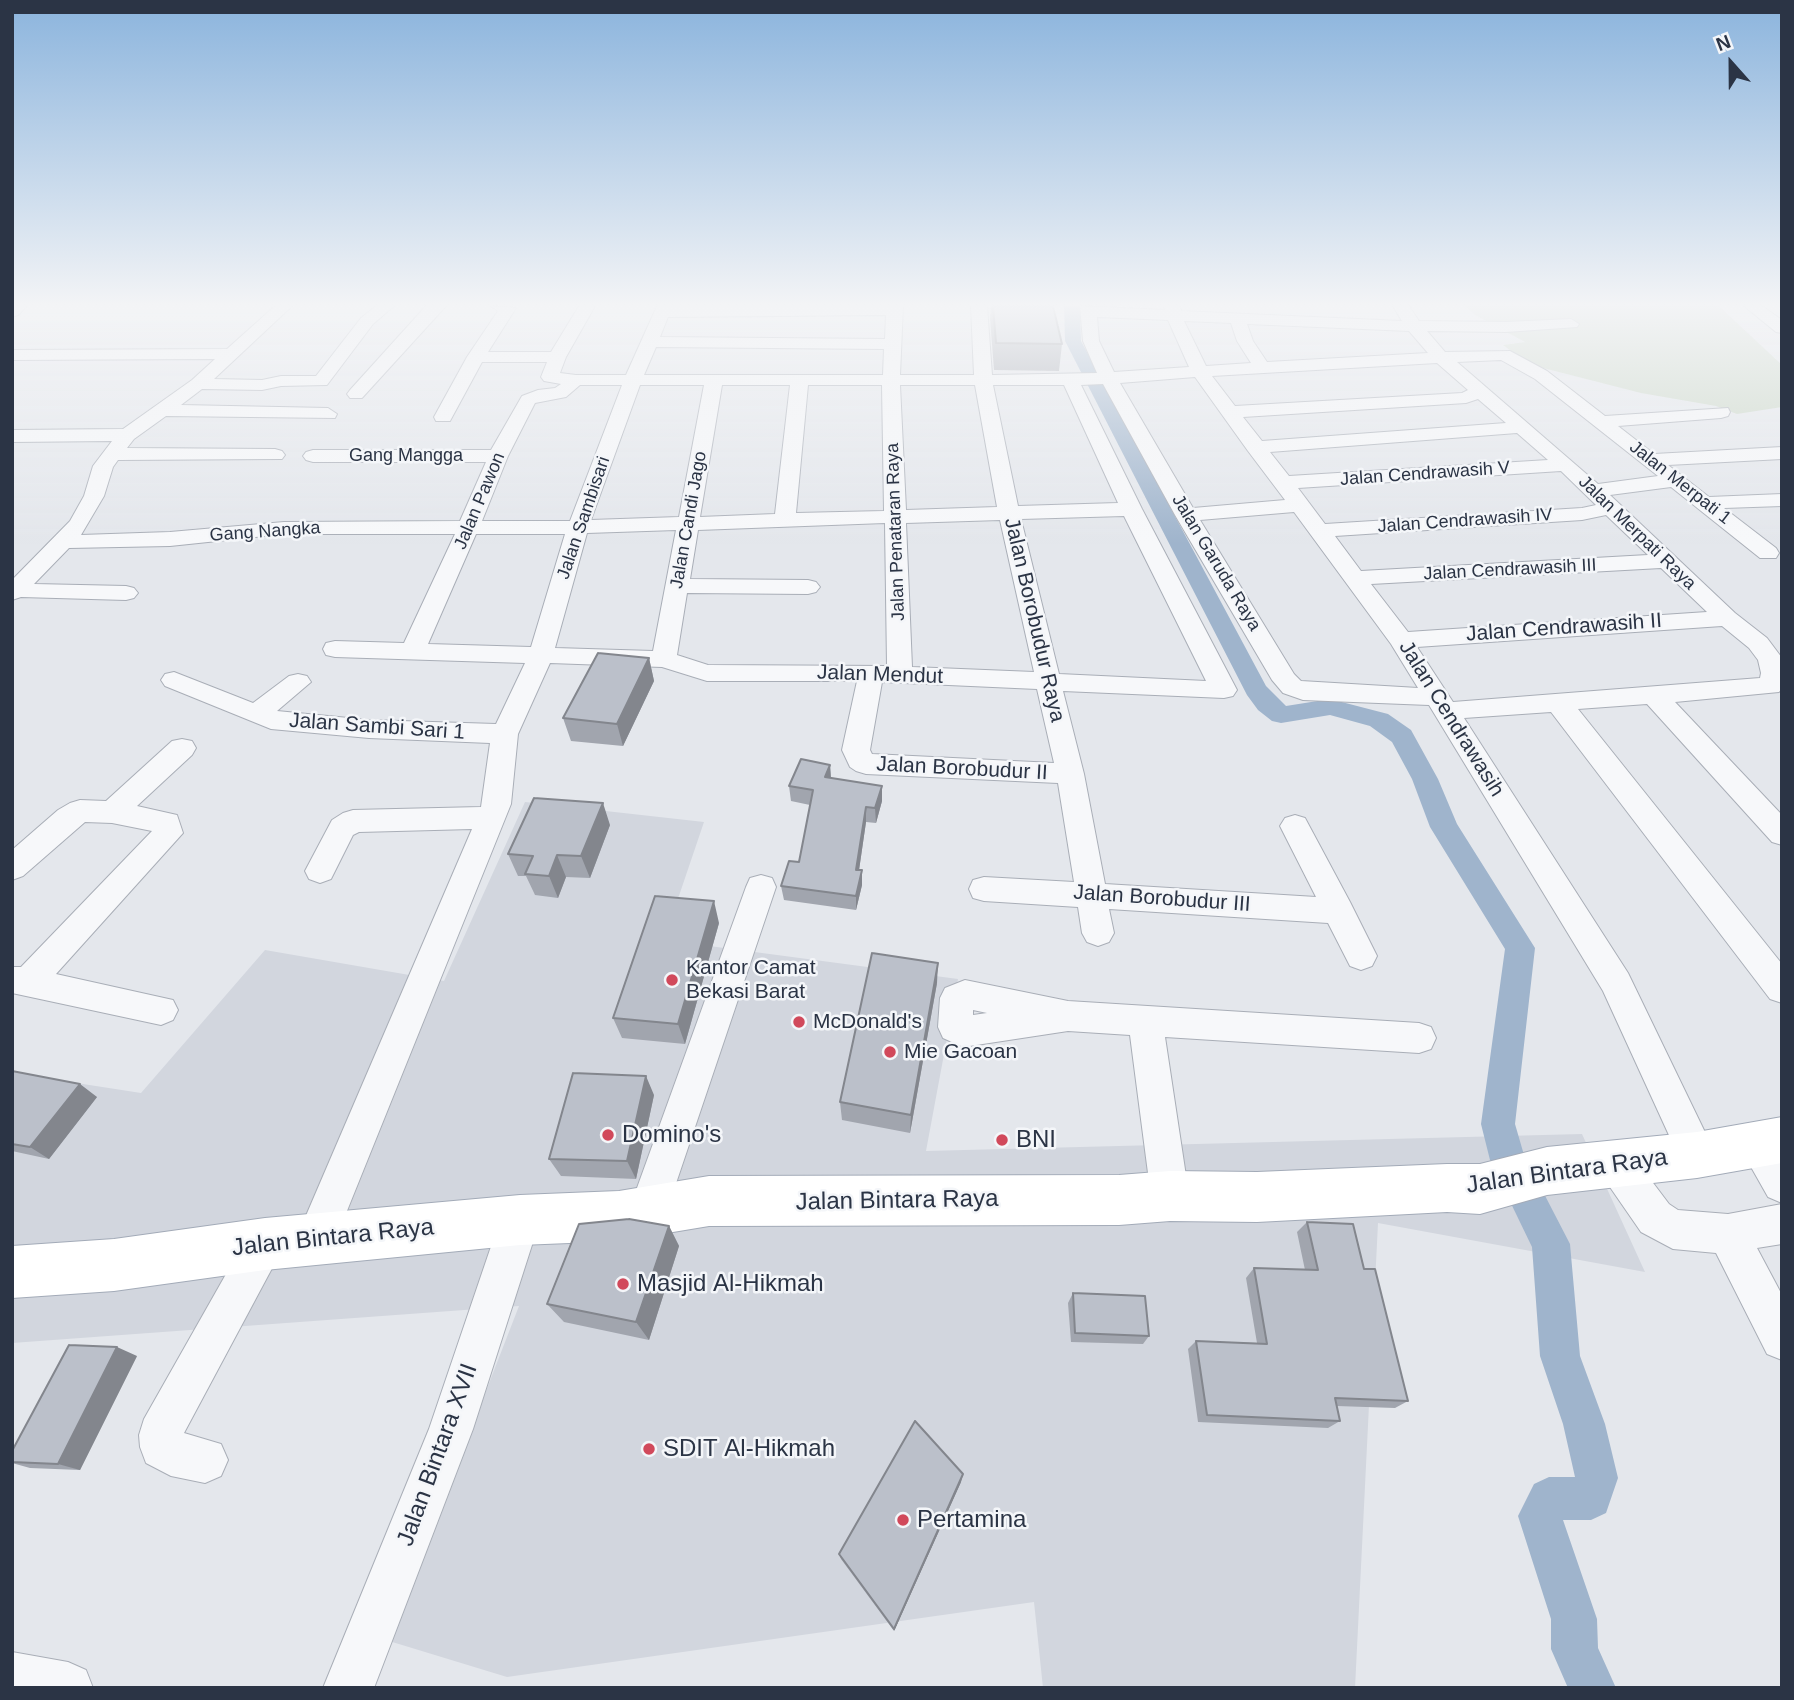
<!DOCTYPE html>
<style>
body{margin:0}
#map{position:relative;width:1794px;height:1700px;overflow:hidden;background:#e4e7ec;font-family:Helvetica,sans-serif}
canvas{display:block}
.frame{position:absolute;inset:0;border:14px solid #2b3445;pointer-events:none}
.north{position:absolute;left:1696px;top:28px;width:70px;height:70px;-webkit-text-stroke:5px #f4f6f9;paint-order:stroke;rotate:339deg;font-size:19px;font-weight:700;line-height:28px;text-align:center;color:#2b3445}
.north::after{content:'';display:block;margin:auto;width:24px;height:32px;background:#2b3445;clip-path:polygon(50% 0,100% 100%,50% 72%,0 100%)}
</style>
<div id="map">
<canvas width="1794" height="1700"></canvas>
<div class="frame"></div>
<div class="north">N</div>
</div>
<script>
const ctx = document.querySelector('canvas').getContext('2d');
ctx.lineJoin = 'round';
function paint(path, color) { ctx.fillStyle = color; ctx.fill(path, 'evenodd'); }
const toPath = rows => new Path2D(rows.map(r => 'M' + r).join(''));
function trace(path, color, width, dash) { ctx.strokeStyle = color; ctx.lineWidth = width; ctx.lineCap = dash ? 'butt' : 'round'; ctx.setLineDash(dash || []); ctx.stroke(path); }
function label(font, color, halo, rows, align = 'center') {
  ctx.font = font + ' Helvetica,sans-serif'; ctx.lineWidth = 5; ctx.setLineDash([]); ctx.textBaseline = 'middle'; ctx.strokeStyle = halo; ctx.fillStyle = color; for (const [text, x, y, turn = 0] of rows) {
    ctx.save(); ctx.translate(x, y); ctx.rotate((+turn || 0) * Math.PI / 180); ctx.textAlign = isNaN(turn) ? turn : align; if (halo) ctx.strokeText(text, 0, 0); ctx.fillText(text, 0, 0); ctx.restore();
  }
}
paint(toPath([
 [525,802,704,822,664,940,958,979,926,1151,1582,1134,1645,1272,1378,1223,1355,1688,1043,1688,1034,1602,507,1677,389,1641,519,1306,12,1343,12,1073,141,1093,265,950,444,981]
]), '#d2d6de');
paint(toPath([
 [1466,306,1719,306,1782,365,1782,407,1737,414,1716,406,1641,393,1543,368,1518,356,1503,345,1525,342,1475,315]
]), '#c9d6c5');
paint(toPath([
 [1064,306,1080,306,1081,341,1266,686,1286,706,1330,699,1388,714,1411,730,1438,779,1457,824,1535,948,1515,1124,1524,1155,1570,1244,1580,1356,1605,1424,1618,1478,1606,1513,1591,1520,1563,1520,1597,1619,1598,1648,1616,1688,1568,1688,1551,1649,1551,1619,1518,1516,1534,1484,1549,1477,1575,1477,1563,1424,1540,1356,1532,1247,1490,1160,1481,1124,1505,949,1430,827,1412,779,1392,742,1370,726,1330,715,1281,723,1272,721,1258,710,1247,695,1065,341,1064,306]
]), '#9fb4cc');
const street = toPath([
 [12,306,27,306,18,315,12,317,12,306],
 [275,306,292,306,214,379,262,380,281,376,316,376,361,318,376,306,394,306,373,324,327,385,281,386,262,390,202,389,181,405,328,408,337,414,335,418,166,416,134,439,127,448,275,449,282,451,285,455,282,459,118,460,113,467,104,496,81,535,170,532,284,522,460,521,486,462,313,462,306,460,303,456,306,452,313,450,491,450,522,396,538,390,555,388,561,384,544,381,541,377,547,362,482,362,450,421,436,421,434,417,467,357,498,311,491,306,516,308,488,352,551,352,579,306,595,306,566,357,560,373,576,375,626,375,657,306,903,306,900,375,974,375,971,306,987,306,992,375,1097,373,1083,341,1080,306,1165,310,1164,306,1180,306,1181,311,1402,321,1393,306,1409,306,1419,321,1506,322,1571,319,1579,324,1577,327,1506,332,1427,331,1445,352,1510,351,1547,371,1605,416,1728,408,1730,412,1728,416,1721,418,1618,426,1654,454,1782,447,1782,459,1668,465,1709,497,1782,494,1782,506,1724,508,1776,548,1779,553,1776,558,1760,558,1671,487,1610,495,1735,613,1767,638,1782,658,1782,688,1779,692,1675,702,1782,815,1782,845,1772,842,1647,704,1578,709,1782,964,1782,1003,1770,999,1551,712,1464,718,1628,973,1716,1155,1710,1168,1697,1173,1684,1168,1603,991,1429,705,1303,700,1283,693,1272,680,1175,515,1103,384,1081,385,1142,509,1237,690,1233,696,1224,698,1063,691,1084,774,1105,884,1316,897,1280,826,1285,818,1295,815,1305,818,1350,902,1377,956,1372,966,1361,970,1350,966,1328,923,1109,909,1114,933,1109,942,1098,946,1087,942,1082,933,1078,907,984,901,973,898,969,889,973,880,984,877,1074,882,1058,783,866,774,856,771,850,767,842,750,857,681,707,681,662,667,550,663,518,734,511,804,330,1253,316,1259,302,1253,296,1239,472,829,359,832,353,835,331,879,320,883,309,879,305,871,332,820,343,813,353,810,481,807,490,743,369,738,271,729,165,686,161,680,165,674,174,672,253,703,289,676,298,674,307,676,311,682,277,711,369,720,496,724,525,663,335,657,326,655,323,649,326,643,335,641,404,643,455,534,284,534,170,546,69,548,34,584,126,586,134,588,138,593,134,598,126,600,21,597,12,600,12,580,70,521,84,496,93,466,112,441,12,442,12,430,123,429,192,380,215,359,12,360,12,350,227,349,275,306],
 [886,315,885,339,660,337,668,317,886,315],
 [1097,317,1168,320,1189,367,1114,372,1099,341,1097,317],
 [1184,321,1231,323,1237,341,1251,363,1206,366,1184,321],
 [1247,324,1409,331,1428,353,1267,362,1253,341,1247,324],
 [656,347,884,349,883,375,644,375,656,347],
 [1501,360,1535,379,1658,476,1598,484,1457,362,1501,360],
 [1437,363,1468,390,1462,393,1235,406,1212,376,1437,363],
 [1195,377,1248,451,1285,500,1193,508,1120,383,1195,377],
 [580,385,622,385,570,521,482,521,508,456,535,403,566,397,580,385],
 [640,385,704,385,679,517,591,520,640,385],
 [722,385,790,385,775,514,700,517,722,385],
 [808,385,882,385,884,511,796,513,808,385],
 [900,385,975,385,997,507,906,510,900,385],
 [993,385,1064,385,1118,503,1018,506,993,385],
 [1478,399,1506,423,1262,441,1243,417,1466,403,1478,399],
 [1517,433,1548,460,1289,476,1270,452,1517,433],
 [1561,471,1596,505,1582,508,1325,524,1298,488,1561,471],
 [1294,512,1391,644,1418,688,1301,681,1294,674,1200,520,1294,512],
 [1606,515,1648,555,1361,571,1335,536,1582,520,1606,515],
 [1124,516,1206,681,1059,674,1021,519,1124,516],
 [1000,520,1034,672,912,667,906,523,1000,520],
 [885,523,887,666,708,665,677,655,687,593,808,594,816,592,820,587,816,582,808,580,690,579,698,530,885,523],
 [676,530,653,651,555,648,587,533,676,530],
 [476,534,565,534,531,647,428,644,476,534],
 [1661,568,1707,612,1408,632,1371,584,1661,568],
 [1722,626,1749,648,1758,660,1761,673,1760,678,1453,702,1417,647,1722,626],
 [882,682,1037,689,1054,763,872,754,870,750,882,682],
 [426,306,446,306,362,398,350,398,347,394,350,390,426,306],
 [1744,306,1762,306,1782,320,1782,333,1776,332,1744,306],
 [182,739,192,741,196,748,192,755,137,806,177,815,183,833,56,974,173,1000,178,1010,173,1020,161,1025,12,993,12,967,21,967,152,831,112,823,85,822,23,876,12,880,12,850,58,810,70,803,80,800,106,801,172,741,182,739],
 [761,875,772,878,776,887,667,1210,662,1224,648,1229,634,1224,629,1210,746,887,750,878,761,875],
 [965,980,1068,1001,1419,1023,1431,1027,1436,1038,1431,1049,1419,1053,1165,1037,1189,1196,1184,1210,1170,1215,1156,1210,1151,1196,1130,1035,1068,1031,963,1047,943,1038,938,1027,940,998,945,988,965,980],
 [973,1010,987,1013,973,1015,973,1010],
 [1757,1126,1770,1131,1782,1149,1782,1203,1768,1197,1738,1144,1744,1131,1757,1126],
 [1616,1146,1629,1151,1669,1204,1678,1210,1728,1214,1782,1204,1782,1244,1757,1248,1782,1295,1782,1360,1767,1354,1716,1253,1673,1249,1641,1232,1603,1177,1597,1164,1603,1151,1616,1146],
 [520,1200,534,1206,540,1220,473,1429,374,1688,323,1688,429,1429,500,1220,506,1206,520,1200],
 [265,1224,279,1230,285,1244,184,1433,221,1444,228,1460,221,1476,205,1483,171,1476,146,1463,140,1447,139,1435,144,1419,251,1230,265,1224],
 [12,1652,68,1662,86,1670,93,1688,12,1688,12,1652]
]);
const primary = toPath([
 [1782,1117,1782,1163,1697,1178,1547,1195,1480,1214,1447,1212,1257,1222,1170,1221,1119,1225,709,1226,619,1241,520,1245,265,1270,114,1291,12,1298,12,1246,114,1239,265,1218,520,1195,619,1191,709,1176,1119,1175,1170,1171,1257,1172,1447,1164,1480,1164,1547,1147,1697,1132,1782,1117]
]);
trace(street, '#a9aeb7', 2);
trace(primary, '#a3abb8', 2);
paint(street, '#f7f8fa');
paint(primary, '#fff');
paint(toPath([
 [991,306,1053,306,1062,344,1059,371,994,370,990,318],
 [649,658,654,681,623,746,571,741,563,718],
 [830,765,831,778,882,801,876,823,866,822,859,870,862,885,856,910,784,900,781,886,799,862,810,805,791,801,789,786],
 [610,825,590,878,566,877,558,898,535,895,526,876,518,876,508,854],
 [719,923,685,1044,622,1038,613,1018],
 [937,983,910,1133,842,1120,840,1102],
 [12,1071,97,1097,49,1159,12,1151],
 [654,1095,636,1179,561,1176,549,1159],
 [1307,1222,1364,1269,1408,1401,1395,1408,1337,1406,1340,1421,1328,1428,1198,1422,1188,1349,1196,1341,1257,1343,1246,1278,1254,1268,1305,1270,1297,1232],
 [669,1226,679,1246,649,1340,564,1322,547,1304],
 [1073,1293,1149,1336,1143,1344,1071,1342,1068,1303],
 [137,1356,80,1470,30,1468,12,1463,12,1451],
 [961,1482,894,1631,841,1559,839,1554]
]), '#a1a5ae');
paint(toPath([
 [649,658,654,681,623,746,617,724],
 [830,765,831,780,825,777],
 [882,786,882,801,876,823,875,808],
 [603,803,610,825,590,878,581,856],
 [866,807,866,822,857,884,856,870],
 [557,855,566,877,558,898,549,876],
 [862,870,862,885,856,910,856,896],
 [714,901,719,923,685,1044,678,1024],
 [938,963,937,983,910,1133,911,1115],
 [646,1076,654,1095,636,1179,627,1161],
 [80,1084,97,1097,49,1159,30,1147],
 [669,1226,679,1246,649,1340,636,1322],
 [117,1347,137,1356,80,1470,58,1464],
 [963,1474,961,1482,894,1631,894,1629]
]), '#83868d');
const building = toPath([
 [993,306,1053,306,1062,344,996,343,993,306],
 [598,653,649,658,617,724,563,718,598,653],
 [801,759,830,765,825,777,882,786,875,808,866,807,856,870,862,870,856,896,781,886,789,861,799,862,813,790,789,786,801,759],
 [534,798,603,803,581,856,557,855,549,876,525,874,533,856,508,854,534,798],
 [655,896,714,901,678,1024,613,1018,655,896],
 [872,953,938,963,911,1115,840,1102,872,953],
 [12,1071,80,1084,30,1147,12,1144,12,1071],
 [573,1073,646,1076,627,1161,549,1159,573,1073],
 [629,1219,669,1226,636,1322,547,1304,579,1224,629,1219],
 [1307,1222,1353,1224,1364,1269,1375,1269,1408,1401,1335,1398,1340,1421,1207,1415,1196,1341,1267,1344,1254,1268,1318,1270,1307,1222],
 [1073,1293,1145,1296,1149,1336,1075,1333,1073,1293],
 [69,1345,117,1347,58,1464,12,1462,12,1451,69,1345],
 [915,1421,963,1474,894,1629,839,1554,915,1421]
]);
paint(building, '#bbc0ca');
trace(building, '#83868d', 2);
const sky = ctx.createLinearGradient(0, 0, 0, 544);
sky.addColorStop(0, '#8bb4dd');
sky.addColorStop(0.56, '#f3f4f6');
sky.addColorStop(1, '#f3f4f600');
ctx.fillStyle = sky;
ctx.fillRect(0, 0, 1794, 544);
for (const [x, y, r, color] of [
 [672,980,7,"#d1495b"],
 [799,1022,7,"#d1495b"],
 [890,1052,7,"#d1495b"],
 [608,1135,7,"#d1495b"],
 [1002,1140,7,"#d1495b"],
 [623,1284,7,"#d1495b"],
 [649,1449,7,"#d1495b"],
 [903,1520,7,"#d1495b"]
]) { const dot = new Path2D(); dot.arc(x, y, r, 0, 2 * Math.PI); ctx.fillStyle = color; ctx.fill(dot); trace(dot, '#f4f6f9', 2.5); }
label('18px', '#2b3445', '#f4f6f9', [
 ["Gang Mangga",406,456],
 ["Jalan Cendrawasih V",1425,474,-4],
 ["Jalan Merpati 1",1680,483,38],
 ["Jalan Pawon",480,501,-67],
 ["Jalan Sambisari",584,518,-71],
 ["Jalan Candi Jago",689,520,-80],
 ["Jalan Cendrawasih IV",1465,521,-4],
 ["Gang Nangka",265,532,-4],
 ["Jalan Penataran Raya",896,532,-92],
 ["Jalan Merpati Raya",1637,533,44],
 ["Jalan Garuda Raya",1216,563,59],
 ["Jalan Cendrawasih III",1510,570,-3]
]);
label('21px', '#2b3445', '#f4f6f9', [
 ["Jalan Borobudur Raya",1034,620,77],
 ["Jalan Cendrawasih II",1564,628,-4],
 ["Jalan Mendut",880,675,2],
 ["Jalan Cendrawasih",1451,719,58],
 ["Jalan Sambi Sari 1",377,727,4],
 ["Jalan Borobudur II",962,769,3],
 ["Jalan Borobudur III",1162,899,4]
]);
label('21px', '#2b3445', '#f4f6f9', [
 ["Kantor Camat",686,968],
 ["Bekasi Barat",686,992],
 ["McDonald's",813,1022],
 ["Mie Gacoan",904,1052]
], 'left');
label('24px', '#2b3445', '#f4f6f9', [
 ["Domino's",622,1135],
 ["BNI",1016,1140],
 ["Masjid Al-Hikmah",637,1284],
 ["SDIT Al-Hikmah",663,1449],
 ["Pertamina",917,1520]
], 'left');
label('24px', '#2b3445', '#f4f6f9', [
 ["Jalan Bintara Raya",1567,1172,-8],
 ["Jalan Bintara Raya",897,1201,-1],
 ["Jalan Bintara Raya",333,1238,-6],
 ["Jalan Bintara XVII",438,1455,-70]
]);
</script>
